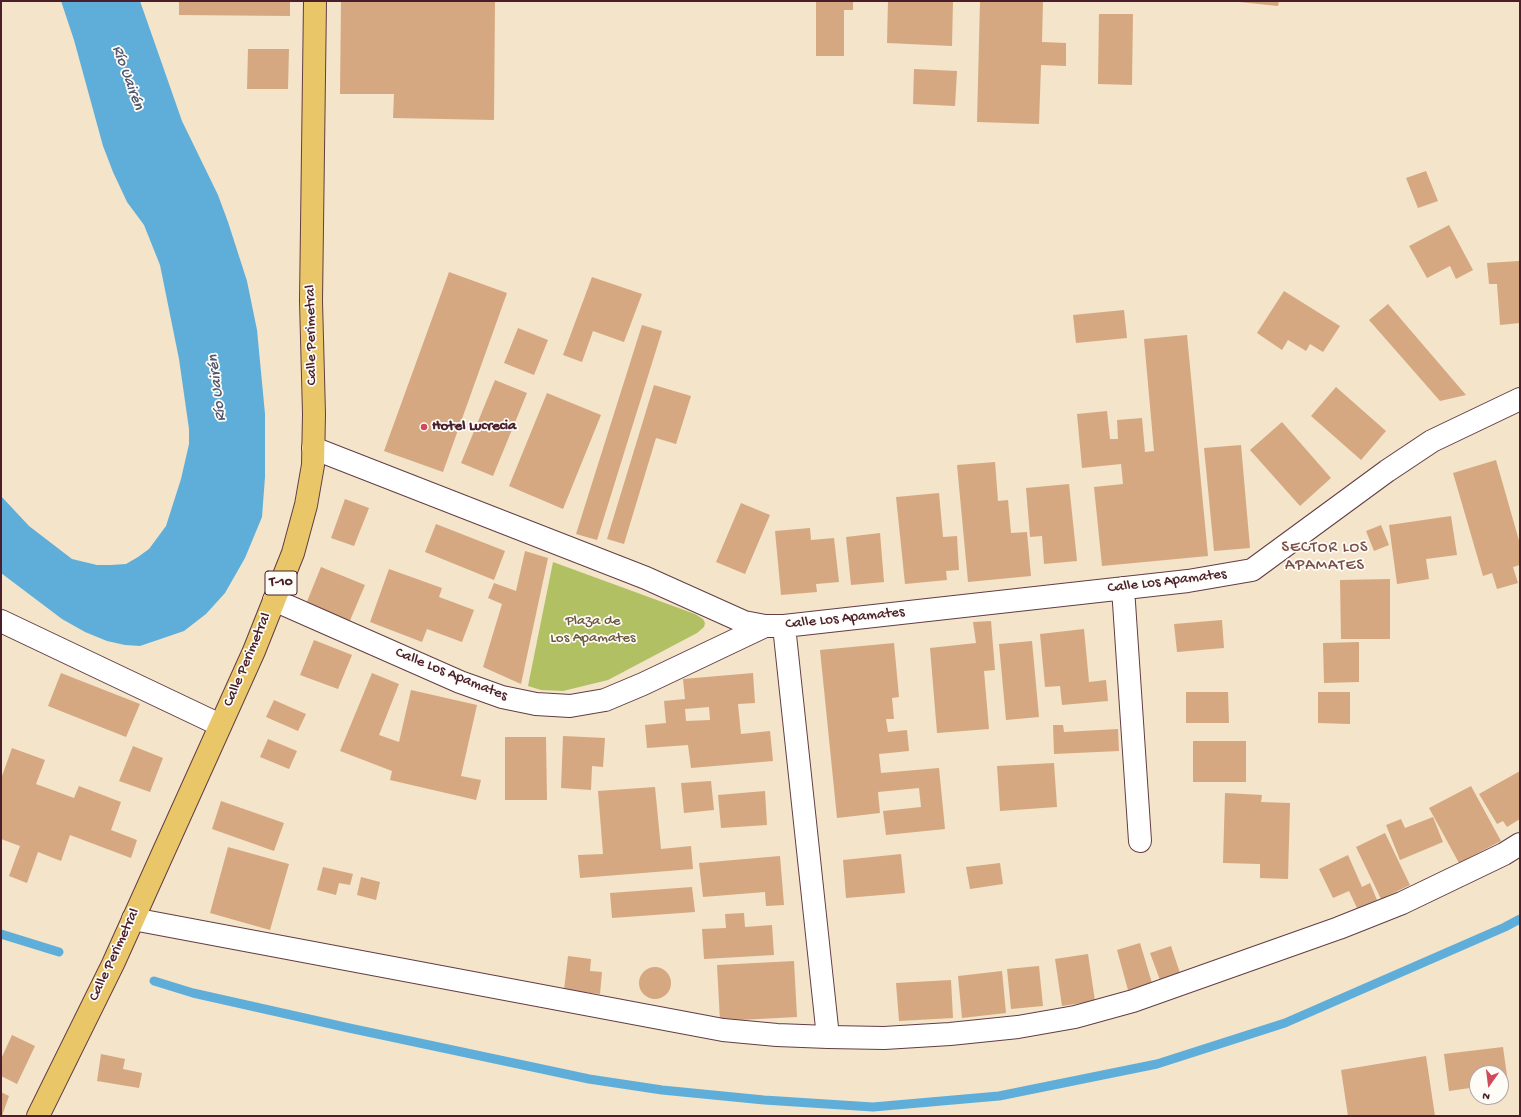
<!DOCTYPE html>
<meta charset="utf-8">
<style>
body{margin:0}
#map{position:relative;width:1521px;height:1117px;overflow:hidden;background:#f3e4ca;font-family:"Gochi Hand",sans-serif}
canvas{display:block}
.frame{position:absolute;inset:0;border:2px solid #4a1f2b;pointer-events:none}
.north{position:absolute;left:1469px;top:1065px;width:40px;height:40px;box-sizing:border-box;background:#fdfcf7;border:1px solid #b5a4a5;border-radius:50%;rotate:194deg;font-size:11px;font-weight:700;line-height:16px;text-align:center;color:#4a1f2b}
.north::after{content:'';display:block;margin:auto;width:14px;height:18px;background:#d1495b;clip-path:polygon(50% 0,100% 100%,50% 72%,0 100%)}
</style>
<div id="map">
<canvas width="1521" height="1117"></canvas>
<div class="frame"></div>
<div class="north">N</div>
</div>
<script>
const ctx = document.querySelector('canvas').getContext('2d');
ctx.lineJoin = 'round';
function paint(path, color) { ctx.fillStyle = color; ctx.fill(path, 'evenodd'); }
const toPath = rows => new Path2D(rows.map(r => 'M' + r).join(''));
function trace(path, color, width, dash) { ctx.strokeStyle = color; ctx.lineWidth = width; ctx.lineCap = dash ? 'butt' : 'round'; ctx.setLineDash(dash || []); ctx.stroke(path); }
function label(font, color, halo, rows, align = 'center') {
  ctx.font = font + ' "Gochi Hand",sans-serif'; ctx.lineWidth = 3.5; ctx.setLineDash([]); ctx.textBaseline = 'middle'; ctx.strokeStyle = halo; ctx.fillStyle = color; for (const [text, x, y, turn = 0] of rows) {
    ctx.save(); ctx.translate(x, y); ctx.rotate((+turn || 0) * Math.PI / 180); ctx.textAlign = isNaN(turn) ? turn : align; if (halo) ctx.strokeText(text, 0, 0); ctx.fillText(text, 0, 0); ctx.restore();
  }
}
paint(toPath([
 [553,562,695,614,703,619,705,623,704,627,697,633,608,680,563,691,541,690,528,686]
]), '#b0c063');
paint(toPath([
 [61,1,140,1,182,121,218,195,228,222,247,281,257,330,265,414,265,477,262,517,245,558,225,593,206,614,184,631,140,646,125,645,107,641,85,632,62,619,1,573,1,496,29,526,72,559,97,565,111,565,126,564,138,557,149,549,166,526,181,479,189,444,189,429,179,359,160,265,144,225,127,202,113,172,103,146,74,40]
]), '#5faed9');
trace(toPath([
 [1,934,59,952],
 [154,981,193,993,349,1028,589,1079,662,1090,764,1100,873,1107,999,1096,1157,1064,1285,1023,1505,927,1520,919]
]), '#5faed9', 9);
paint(toPath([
 [179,1,290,1,290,16,179,15],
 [341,1,495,1,494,120,393,118,394,94,340,94],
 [816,1,853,1,853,10,844,10,844,56,816,56],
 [888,1,953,1,952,46,887,43],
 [980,1,1043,1,1042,42,1066,43,1066,66,1041,65,1039,124,977,122],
 [1239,1,1279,1,1278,6,1239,2],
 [1099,14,1133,14,1132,85,1098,84],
 [248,49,289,49,288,89,247,89],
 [914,69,957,71,955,106,913,104],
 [1426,171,1438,201,1418,208,1406,178],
 [1449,225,1473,270,1456,279,1450,266,1427,278,1409,246],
 [1519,261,1520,323,1500,325,1497,284,1489,284,1487,263],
 [449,272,507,293,443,472,384,451],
 [592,277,642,294,624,342,593,331,582,362,563,355],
 [1284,291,1340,326,1323,352,1310,344,1306,351,1288,340,1282,350,1257,333],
 [1388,304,1466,395,1440,401,1369,320],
 [1124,310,1127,338,1076,343,1073,315],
 [642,325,662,331,597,540,576,534],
 [518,328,548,340,534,375,504,363],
 [1187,335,1208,556,1102,566,1094,487,1123,484,1121,464,1082,468,1077,414,1107,411,1110,439,1118,439,1117,420,1142,418,1145,452,1154,451,1144,339],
 [495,380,527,393,493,476,461,463],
 [654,385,691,396,676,444,656,438,624,544,607,539],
 [1336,387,1386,431,1361,460,1311,416],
 [547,393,601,415,563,509,509,486],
 [1282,422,1331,478,1300,506,1250,450],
 [1241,445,1250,548,1214,551,1204,448],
 [1496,460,1520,544,1520,565,1513,567,1518,583,1497,589,1492,573,1483,576,1453,473],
 [995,462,998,501,1008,500,1011,533,1027,532,1031,576,968,582,957,465],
 [1069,484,1077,561,1044,564,1042,536,1030,537,1026,488],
 [939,493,943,537,957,536,959,570,946,571,947,580,905,584,896,497],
 [345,499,369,508,354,546,331,538],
 [741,503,770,515,745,574,716,562],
 [1451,516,1457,555,1426,559,1429,579,1397,584,1389,525],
 [436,524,505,551,494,580,425,552],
 [1381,525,1389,545,1374,551,1366,531],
 [810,528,811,540,834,538,839,582,816,584,817,592,781,595,775,531],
 [880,533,884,582,851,585,846,537],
 [525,551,548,558,521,684,483,667,502,604,488,598,494,583,516,591],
 [321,567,365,585,349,623,306,604],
 [389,569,442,588,439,597,474,610,462,642,427,629,422,642,370,622],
 [1390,579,1390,639,1341,639,1340,580],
 [1222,620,1224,648,1177,652,1174,624],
 [991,621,995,670,984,671,989,729,937,733,930,648,976,643,973,622],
 [1084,629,1089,682,1106,680,1108,701,1062,705,1060,686,1045,687,1040,634],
 [314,640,352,655,338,689,300,675],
 [1032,641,1039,717,1006,720,999,644],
 [1359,642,1359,682,1324,683,1323,643],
 [894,643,899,697,892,698,894,719,886,719,888,732,907,730,909,751,879,754,881,773,939,768,945,829,886,835,883,811,921,807,919,788,878,792,880,813,837,818,820,650],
 [61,673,140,704,126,737,48,706],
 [372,673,399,684,379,735,399,742,411,690,477,705,461,776,481,780,476,800,390,780,392,771,340,751],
 [753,673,755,703,738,704,741,734,770,731,773,761,691,768,688,745,647,748,645,725,666,723,664,701,685,699,683,679],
 [709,707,710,720,686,721,685,709],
 [1186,692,1228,692,1229,723,1186,723],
 [1318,692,1350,692,1350,724,1318,723],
 [274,700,306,714,298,731,266,717],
 [1053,725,1063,725,1064,732,1118,729,1119,751,1054,754],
 [563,736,605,738,603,767,592,766,591,790,561,788],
 [505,737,546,737,547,800,505,800],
 [268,739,297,751,289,769,260,757],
 [1193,741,1246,741,1246,782,1193,782],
 [133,746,163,758,150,792,119,781],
 [12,748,45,760,36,784,74,798,79,786,121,802,111,830,137,840,131,858,70,835,61,861,38,852,27,883,9,876,20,846,1,839,1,779],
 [1054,763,1057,807,1000,811,997,766],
 [1520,771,1520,819,1507,827,1503,821,1497,824,1479,794],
 [711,781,714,810,684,813,681,783],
 [1471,786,1501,841,1459,863,1429,808],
 [655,787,661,849,691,846,693,869,580,878,578,855,603,854,598,791],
 [765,791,767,825,721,828,718,795],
 [1225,793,1262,795,1261,802,1290,803,1288,879,1260,878,1260,864,1223,863],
 [221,801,284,823,274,851,212,829],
 [1433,817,1443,842,1400,860,1386,825,1401,819,1405,828],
 [1385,833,1410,885,1381,899,1356,847],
 [228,847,289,864,270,930,210,913],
 [901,854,905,893,846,898,843,860],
 [1348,855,1362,887,1370,883,1377,900,1357,908,1349,891,1333,898,1319,869],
 [780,856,784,905,766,906,765,892,703,897,699,863],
 [1000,863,1003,884,970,889,966,867],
 [323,867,353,874,350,885,339,883,336,895,317,890],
 [361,877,380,882,376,900,357,895],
 [692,887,695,912,612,918,610,893],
 [744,913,745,927,772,925,774,955,704,959,702,929,726,928,725,914],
 [1140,943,1152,983,1128,990,1117,950],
 [1171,946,1180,973,1160,980,1150,953],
 [1088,954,1095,1001,1062,1006,1055,959],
 [568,956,591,959,590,971,602,972,600,994,564,990],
 [794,961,797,1017,720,1021,717,965],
 [1039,966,1043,1006,1011,1009,1007,969],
 '639 983a16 16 0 1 1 32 0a16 16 0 1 1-32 0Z',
 [1002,971,1006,1013,962,1018,958,976],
 [951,980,953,1018,899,1021,896,983],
 [12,1035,35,1046,17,1084,1,1076,1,1059],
 [1503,1047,1508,1083,1501,1084,1501,1073,1477,1073,1477,1087,1449,1091,1444,1054],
 [101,1054,125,1059,123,1069,142,1073,139,1088,97,1081],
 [1426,1056,1435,1116,1348,1116,1341,1070],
 [1,1092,9,1096,2,1116,1,1116]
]), '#d5a881');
const minor = toPath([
 [313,448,646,578,744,622,765,626,784,626,1188,581,1252,570,1387,471,1432,441,1520,399],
 [1123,588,1140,841],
 [274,600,460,682,502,697,536,704,570,706,605,700,643,684,765,626],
 [1,621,220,725],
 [784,626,828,1037],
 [133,919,723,1030,777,1035,828,1037,884,1038,950,1034,1018,1027,1075,1017,1133,1001,1339,928,1402,903,1504,854,1520,844]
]);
const trunk = toPath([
 [38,1116,113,964,254,651,293,553,306,505,313,465,314,414,311,301,315,1]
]);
trace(minor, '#633d43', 24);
trace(trunk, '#633d43', 24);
trace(minor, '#fff', 22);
trace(trunk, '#e9c769', 22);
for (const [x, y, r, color] of [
 [424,427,4,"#d1495b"]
]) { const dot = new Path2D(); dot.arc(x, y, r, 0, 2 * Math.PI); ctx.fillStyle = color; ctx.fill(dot); trace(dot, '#fdfcf7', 1.5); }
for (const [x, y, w] of [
 [281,583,32]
]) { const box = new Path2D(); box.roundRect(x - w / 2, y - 12, w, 24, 3); ctx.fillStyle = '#fdfcf7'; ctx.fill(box); trace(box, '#4a1f2b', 1); }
label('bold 14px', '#4a1f2b', null, [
 ["T-10",281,583]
]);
label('15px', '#4a1f2b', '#fdfcf7', [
 ["Calle Perimetral",312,335,-91],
 ["Calle Los Apamates",1167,582,-7],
 ["Calle Los Apamates",845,619,-6],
 ["Calle Perimetral",248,660,-67],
 ["Calle Los Apamates",451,675,22],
 ["Calle Perimetral",115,955,-65]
]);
label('bold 15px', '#4a1f2b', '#fdfcf7', [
 ["Hotel Lucrecia",432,427]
], 'left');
label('15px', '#6e573f', '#fdfcf7', [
 ["Plaza de",593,622],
 ["Los Apamates",593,639]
]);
label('italic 16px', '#525871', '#fdfcf7', [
 ["Río Uairén",127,78,70],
 ["Río Uairén",218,388,-97]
]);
ctx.letterSpacing = '1px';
label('16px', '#7b4f49', '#fdfcf7', [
 ["SECTOR LOS",1325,549],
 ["APAMATES",1325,567]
]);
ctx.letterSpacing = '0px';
</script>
